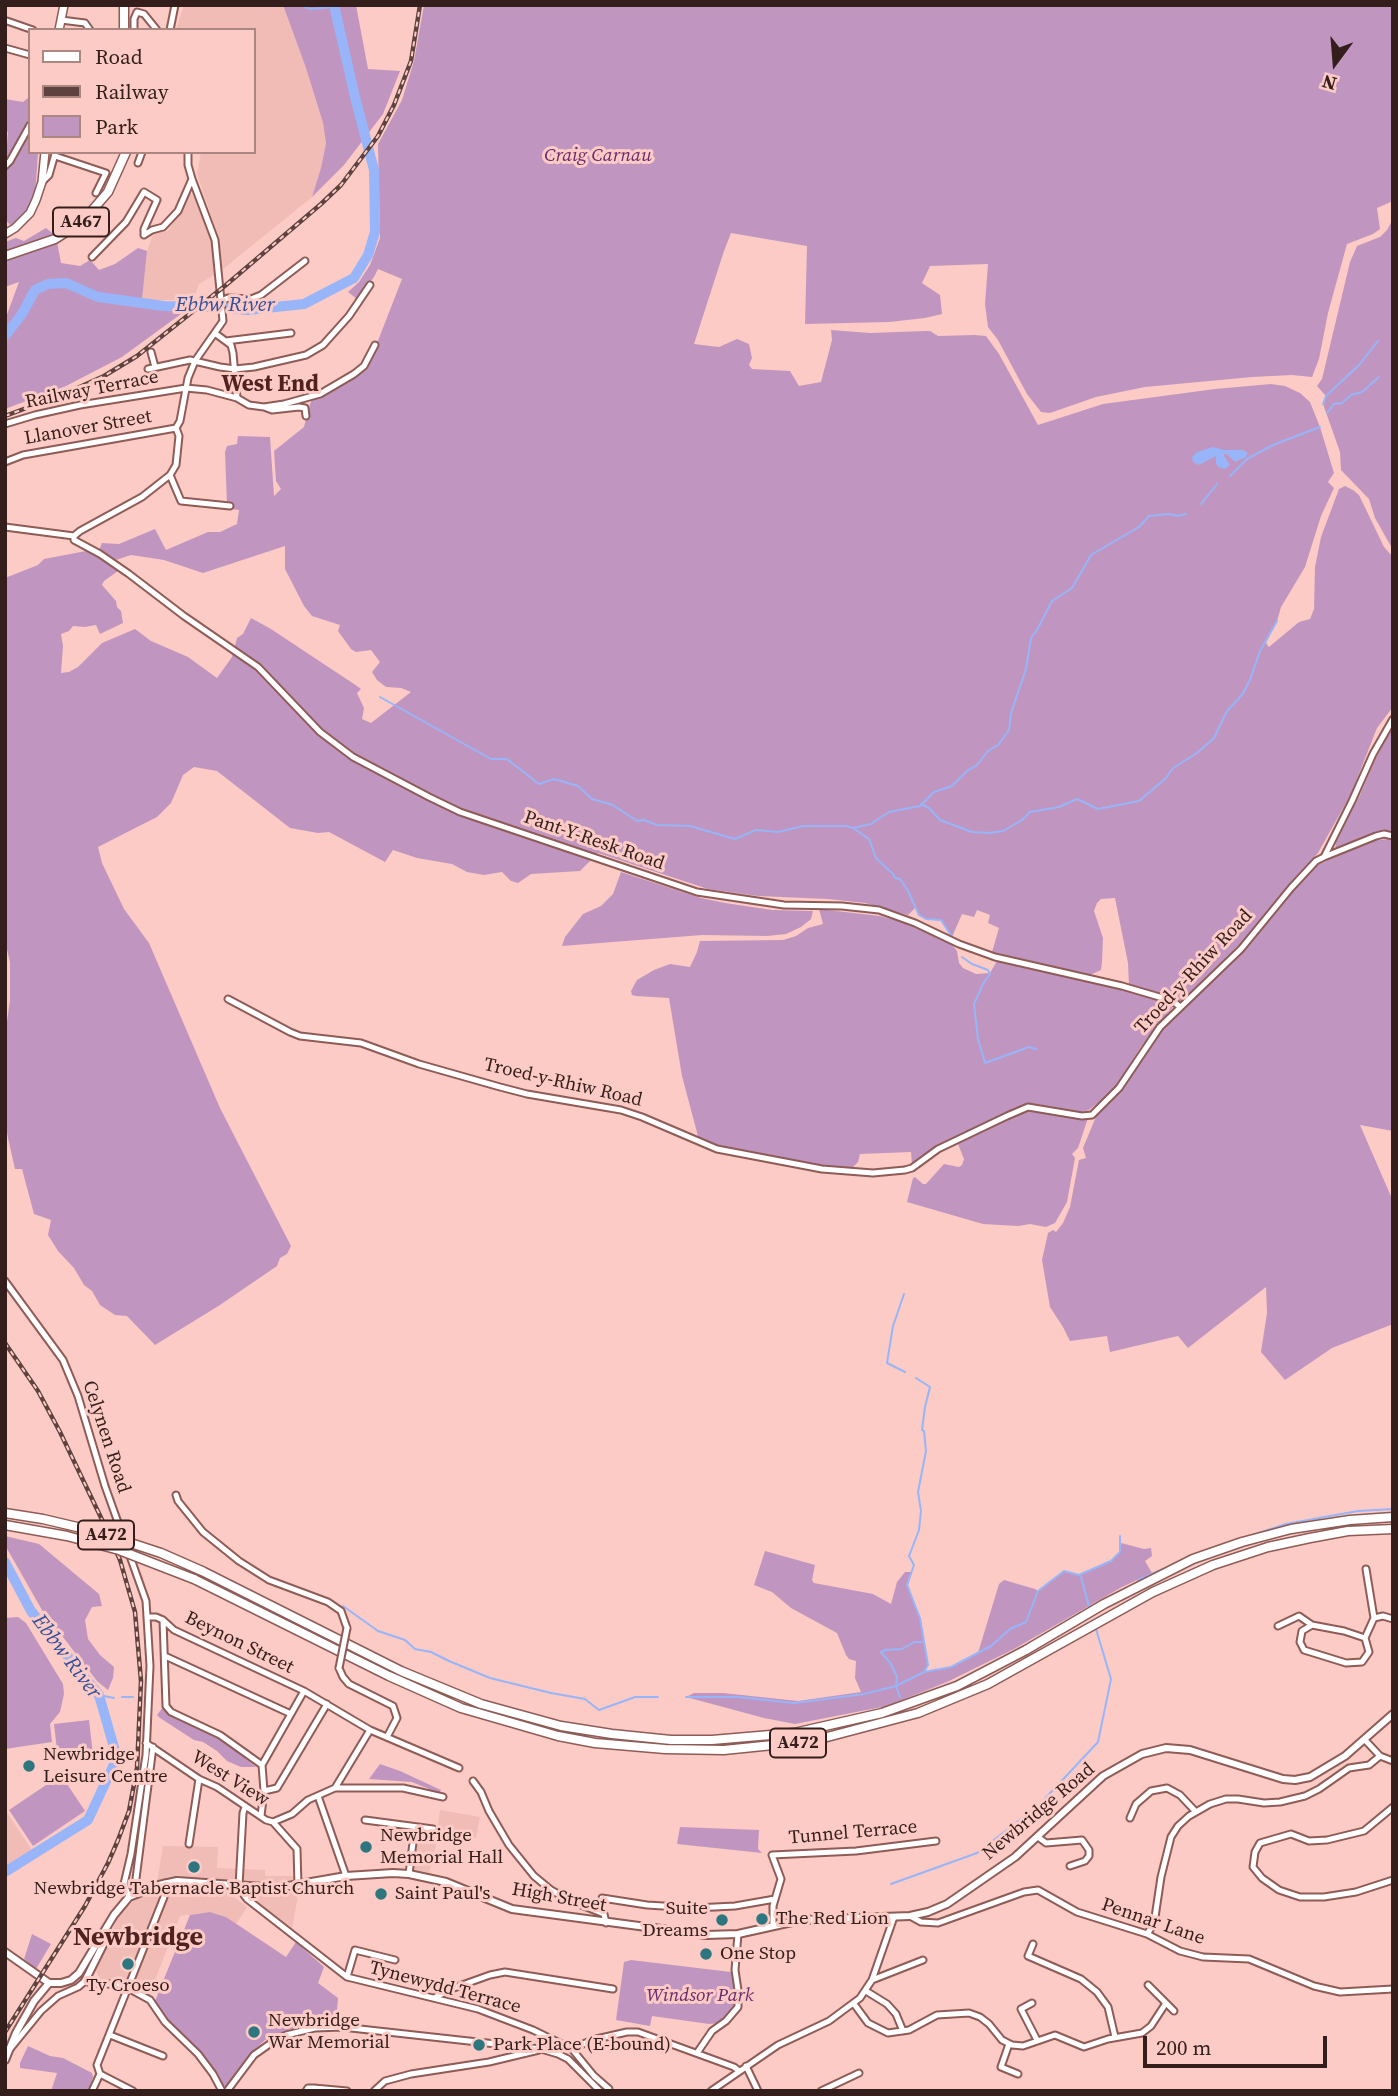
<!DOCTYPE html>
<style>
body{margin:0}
#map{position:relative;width:1398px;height:2096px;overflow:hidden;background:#fccbc5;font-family:"Source Serif 4",serif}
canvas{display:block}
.frame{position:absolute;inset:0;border:7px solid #341e1b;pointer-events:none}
.legend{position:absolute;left:28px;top:28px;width:228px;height:126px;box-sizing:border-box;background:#fccbc5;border:2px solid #ac8681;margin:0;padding:9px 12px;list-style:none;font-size:21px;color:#341e1b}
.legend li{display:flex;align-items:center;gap:14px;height:35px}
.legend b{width:35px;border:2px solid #ac8681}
.north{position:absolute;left:1300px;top:28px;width:70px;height:70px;-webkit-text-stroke:5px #fccbc5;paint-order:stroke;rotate:196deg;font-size:19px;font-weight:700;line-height:28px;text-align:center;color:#341e1b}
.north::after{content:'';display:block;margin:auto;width:24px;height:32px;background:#341e1b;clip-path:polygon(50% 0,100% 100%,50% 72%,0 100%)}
.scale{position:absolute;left:1143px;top:2036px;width:184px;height:32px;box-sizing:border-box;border:4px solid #341e1b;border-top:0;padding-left:9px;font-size:21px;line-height:24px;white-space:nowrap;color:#341e1b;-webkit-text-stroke:5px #fccbc5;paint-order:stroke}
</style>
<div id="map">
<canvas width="1398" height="2096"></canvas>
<div class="frame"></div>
<ul class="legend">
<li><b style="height:9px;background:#fff"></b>Road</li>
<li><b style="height:9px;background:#5e423f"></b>Railway</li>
<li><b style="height:19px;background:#c096c1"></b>Park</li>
</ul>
<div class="north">N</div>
<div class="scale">200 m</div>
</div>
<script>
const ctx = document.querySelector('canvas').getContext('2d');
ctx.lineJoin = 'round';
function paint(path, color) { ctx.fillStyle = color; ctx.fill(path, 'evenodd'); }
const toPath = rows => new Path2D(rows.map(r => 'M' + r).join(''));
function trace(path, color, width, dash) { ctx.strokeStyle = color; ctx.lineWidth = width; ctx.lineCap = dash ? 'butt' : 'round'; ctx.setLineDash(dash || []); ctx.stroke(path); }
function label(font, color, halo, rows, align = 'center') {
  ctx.font = font + ' "Source Serif 4",serif'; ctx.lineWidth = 6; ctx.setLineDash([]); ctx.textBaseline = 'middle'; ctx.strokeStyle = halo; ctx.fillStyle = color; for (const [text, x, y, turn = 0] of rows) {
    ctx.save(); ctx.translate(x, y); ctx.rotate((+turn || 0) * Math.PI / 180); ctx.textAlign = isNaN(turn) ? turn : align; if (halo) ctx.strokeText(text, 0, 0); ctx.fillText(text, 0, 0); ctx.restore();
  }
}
paint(toPath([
 [184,5,283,5,306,68,323,123,326,142,321,168,312,197,223,269,221,266,219,239,197,174,201,152,254,152,254,30,176,30],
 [188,194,194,194,207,225,212,244,214,275,199,284,193,300,142,300,147,251,154,232,168,231,179,214],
 [5,1807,6,1811,32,1850,5,1868],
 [440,1810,480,1817,476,1838,437,1832],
 [417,1838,437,1841,429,1873,415,1870,413,1868],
 [163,1846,218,1847,217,1868,265,1870,265,1876,294,1876,294,1882,249,1883,177,1879,157,1882],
 [173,1888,225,1890,247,1907,236,1924,226,1917,210,1912,180,1916,150,1993,126,1983,101,1981,96,1971,121,1910,146,1893],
 [299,1890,292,1928,250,1897,253,1894,268,1891]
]), '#f1bbb6');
paint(toPath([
 [283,5,356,5,368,69,400,71,383,114,344,165,312,197,321,168,326,143,323,123,306,68],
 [424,5,1393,5,1393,201,1377,208,1380,229,1373,234,1347,244,1328,313,1319,359,1312,377,1292,375,1252,377,1145,387,1096,397,1050,413,1041,412,1027,394,998,340,988,327,985,304,988,264,930,266,922,283,940,295,942,314,925,318,889,322,805,324,807,246,731,233,724,251,694,344,719,347,737,339,749,344,752,358,749,365,752,369,790,371,799,386,821,382,832,340,831,330,870,333,925,331,930,331,938,336,975,335,986,336,999,354,1038,425,1103,404,1215,389,1271,384,1285,386,1300,393,1310,402,1320,427,1334,473,1328,482,1334,488,1321,516,1305,567,1281,607,1277,621,1266,643,1269,647,1299,622,1310,619,1314,609,1315,567,1321,537,1339,489,1345,486,1353,490,1359,495,1384,547,1393,557,1393,707,1377,728,1351,794,1318,853,1276,901,1250,934,1180,1002,1129,985,1128,963,1115,898,1101,899,1097,903,1094,911,1103,938,1102,962,1101,970,1090,975,992,952,999,928,988,923,990,915,977,910,974,917,962,914,952,937,941,920,926,919,919,915,915,908,908,915,865,903,828,899,758,896,708,889,598,853,580,871,531,874,518,883,511,881,502,872,484,875,467,872,452,864,417,858,393,850,385,862,329,832,318,833,290,828,217,771,194,767,183,775,171,803,157,817,98,847,102,863,124,909,149,943,220,1108,291,1246,287,1254,280,1258,277,1266,220,1305,155,1345,127,1316,115,1315,100,1305,92,1291,84,1285,74,1268,58,1251,48,1235,51,1220,34,1214,22,1169,15,1169,8,1138,5,1119,7,1083,5,1036,10,1000,10,962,5,941,5,578,38,565,44,559,86,551,98,556,118,571,104,581,102,585,116,601,117,607,121,611,123,623,100,634,96,625,85,627,73,626,69,631,61,634,63,646,61,673,69,672,78,667,102,643,135,629,151,641,188,657,217,678,232,657,237,638,243,634,251,618,271,629,357,686,361,689,357,693,364,708,362,719,371,723,411,692,401,688,386,687,377,680,372,672,380,662,371,650,356,652,351,649,338,631,340,625,312,616,304,606,285,569,285,546,203,573,164,560,131,555,116,560,99,550,102,543,119,544,155,529,166,550,208,532,220,532,237,524,239,510,231,509,231,504,227,504,225,452,227,446,237,444,238,436,270,437,274,496,281,489,276,481,274,451,304,427,311,401,367,369,402,279,378,269,374,277,357,299,348,292,359,282,370,265,380,238,378,144,402,100,414,61],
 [30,96,30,152,38,152,36,183,33,197,27,212,11,226,5,219,5,147,7,144,8,132,5,131,5,99,23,102],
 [1393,219,1393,550,1375,518,1369,499,1341,470,1340,452,1323,404,1326,396,1317,386,1322,379,1350,262,1357,246,1380,237,1387,230],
 [46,228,56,236,61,263,80,266,90,260,99,270,115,264,138,248,147,251,142,300,145,308,185,311,122,357,66,386,5,409,5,320,19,282,5,287,5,242,16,238,24,241],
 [1393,726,1393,834,1379,831,1335,851,1336,843,1360,795,1375,760],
 [1393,839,1393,1131,1360,1125,1393,1201,1393,1324,1332,1348,1285,1380,1261,1352,1267,1313,1266,1287,1188,1348,1178,1336,1110,1352,1107,1336,1070,1341,1063,1327,1050,1307,1042,1260,1048,1233,1053,1230,1056,1232,1063,1223,1070,1207,1079,1160,1086,1158,1083,1148,1098,1112,1163,1027,1207,985,1311,868,1373,840],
 [621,872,701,898,725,903,772,910,813,911,811,919,801,927,786,934,767,936,702,935,562,946,565,937,583,914,601,906,613,894],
 [819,909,880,916,905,923,950,942,957,951,959,963,963,968,976,974,990,973,997,961,1107,986,1160,1000,1173,1005,1173,1007,1140,1048,1114,1090,1089,1110,1080,1113,1028,1104,949,1141,912,1164,911,1152,860,1154,858,1162,852,1168,820,1165,725,1149,699,1140,682,1076,669,998,636,996,632,995,631,991,637,980,654,970,670,964,690,967,697,952,700,941,783,940,796,936,808,928,823,924],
 [1026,1111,1072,1118,1088,1118,1078,1148,1072,1154,1075,1158,1067,1202,1055,1223,1046,1227,1030,1224,1018,1226,983,1224,907,1202,913,1178,915,1177,923,1184,926,1184,944,1164,959,1167,962,1165,964,1159,958,1144],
 [5,1536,39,1544,99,1594,102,1606,92,1607,85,1620,88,1639,100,1655,114,1667,113,1678,108,1690,97,1681,42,1610,5,1545],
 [1121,1543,1144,1549,1151,1548,1152,1556,1145,1561,1152,1573,1122,1587,1014,1649,947,1682,887,1706,795,1724,764,1718,686,1697,694,1693,723,1693,798,1701,861,1692,855,1678,856,1661,849,1659,846,1655,837,1633,791,1608,772,1592,754,1585,765,1551,815,1565,812,1580,814,1583,873,1594,891,1604,897,1582,905,1572,912,1572,908,1585,920,1618,928,1665,925,1672,951,1667,978,1653,999,1584,1004,1580,1035,1589,1038,1591,1064,1571,1079,1575,1111,1561,1120,1552],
 [18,1617,26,1623,63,1684,64,1694,60,1712,50,1724,52,1742,5,1749,5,1618],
 [163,1707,169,1715,218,1737,256,1767,241,1767,227,1761,217,1751,203,1742,194,1740,160,1718,157,1715],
 [89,1720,93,1755,58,1759,54,1724],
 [380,1764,400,1771,441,1790,439,1793,412,1782,369,1779],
 [61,1775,85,1811,33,1846,9,1810],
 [680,1827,759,1830,758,1849,762,1853,677,1844],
 [210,1912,226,1917,286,1957,296,1942,324,1967,318,1983,338,1998,336,2022,314,2023,283,2032,265,2040,251,2053,228,2085,222,2087,184,2037,169,2022,155,2001,190,1915],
 [32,1934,51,1944,36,1969,24,1959],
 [631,1960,731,1972,734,1984,735,2006,719,2023,709,2024,652,2016,650,2026,616,2020,624,1962],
 [28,2046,50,2056,63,2058,92,2073,93,2077,88,2091,51,2091,57,2073,20,2068,20,2063]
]), '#c096c1');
paint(toPath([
 [1213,447,1224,450,1243,450,1248,453,1246,457,1235,462,1227,454,1224,454,1224,456,1230,465,1225,469,1218,467,1216,463,1216,456,1199,465,1193,462,1192,457,1197,452]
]), '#97b5f8');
trace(toPath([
 [301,5,310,9,335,7],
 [1323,404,1326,396,1359,365,1378,341],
 [1327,413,1334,404,1342,403,1351,395,1362,392,1379,377],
 [1230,476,1247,459,1273,445,1320,427],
 [1201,504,1217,484],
 [380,697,491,759,507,759,539,784,554,779,578,786,592,799,613,805,637,821,644,820,657,825,690,826,735,839,756,830,778,832,803,826,847,826,853,828,871,824,889,812,920,806,934,792,952,786,967,771,977,765,988,751,998,745,1009,730,1011,713,1026,669,1031,638,1037,630,1052,601,1072,588,1091,555,1139,527,1149,516,1169,514,1177,516,1186,514],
 [921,804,929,808,940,820,972,832,989,833,1003,831,1022,820,1030,812,1059,807,1077,799,1098,809,1139,801,1166,778,1173,768,1197,753,1214,738,1227,711,1242,695,1250,680,1260,651,1277,621],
 [853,828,869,839,876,858,893,874,895,878,900,879,907,889,919,915,926,919,941,920,952,937],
 [962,957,972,964,988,970,990,974,984,982,974,1004,978,1039,985,1063,1029,1047,1036,1049],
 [904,1294,893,1326,887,1363,905,1372],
 [916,1378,930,1387,925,1407,922,1430,924,1431,926,1451,918,1492,921,1511,919,1530,909,1556,914,1565,907,1585,920,1618,928,1665,924,1672],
 [1213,1548,1286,1524,1358,1511,1393,1509],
 [1081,1577,1090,1610],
 [1138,1580,1179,1562],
 [343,1606,378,1631,405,1640,415,1649,431,1652,449,1661,490,1678,551,1693,585,1699,599,1710,635,1697,658,1697],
 [99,1695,114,1698],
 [122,1697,133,1697],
 [686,1697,738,1697,794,1703,864,1694,896,1686,924,1672,951,1667,991,1646,1010,1629,1026,1622,1038,1591,1064,1571,1079,1575,1111,1561,1120,1552,1120,1536],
 [900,1697,896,1686,897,1677,891,1664,881,1652,885,1650,902,1649,914,1642,922,1642],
 [891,1884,977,1853,1039,1805,1098,1742,1111,1679,1096,1629]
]), '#97b5f8', 2);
trace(toPath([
 [5,336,22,314,35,290,48,284,66,283,98,297,164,306,219,307,247,310,304,304,354,278,368,255,375,232,374,170,355,97,334,5],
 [5,1562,31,1611,99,1695,117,1758,88,1820,5,1872]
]), '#97b5f8', 10);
const minor = toPath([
 [61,20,85,23,90,30],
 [7,21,33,30],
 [134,30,134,19,137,12,144,14,157,30],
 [170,30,175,5],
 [5,48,30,55],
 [55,156,106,173,96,193],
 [138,163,142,152],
 [5,166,10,161,30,125],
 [42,182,49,175,55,154],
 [144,235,152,230,163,227,178,211,192,179],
 [92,257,126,222,144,192,157,200,144,229,144,235],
 [221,301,228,298,251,299,261,295,305,261],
 [216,334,231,345,233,353,237,398],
 [226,341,291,333],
 [151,352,155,367],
 [148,369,190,360,220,367,235,369,254,367,306,355,323,345,349,316,370,285],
 [264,407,272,410,299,407,305,408,306,416],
 [5,424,35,415,80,405,186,388,207,390,237,398,249,405,264,407,284,404,320,394,354,374,364,366,375,345],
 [5,462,23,455,176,428],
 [170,475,181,501,230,506],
 [5,527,74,536],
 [74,536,74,540,100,554,129,574,184,616,258,667,320,732,353,757,429,797,460,812,697,892,784,905,842,906,879,910,915,923,959,944,995,957,1122,986,1173,1001,1180,1007],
 [74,536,80,531,142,497,170,475,176,465,179,436,176,428,180,421,188,378,195,361,223,321,215,240,192,179,188,165,188,152],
 [1324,857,1376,836,1384,834,1393,836],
 [228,999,290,1032,300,1036,361,1043,419,1064,500,1087,527,1094,621,1110,642,1117,717,1149,822,1169,873,1173,905,1170,912,1168,938,1149,1007,1116,1028,1107,1082,1116,1092,1115,1119,1088,1160,1027,1241,949,1291,888,1316,861,1324,857,1352,801,1373,754,1393,719],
 [5,1281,63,1360,78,1396,105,1486,146,1601,150,1666,146,1755,131,1854,124,1884,129,1897],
 [176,1495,178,1501,203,1532,239,1561,269,1580,328,1602,341,1611,347,1628],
 [1366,1569,1374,1618],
 [148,1617,156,1617,163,1620,166,1706,171,1712,220,1735,262,1765,264,1791,261,1816],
 [163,1620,174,1630,304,1691,370,1730,459,1768],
 [1312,1625,1344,1631,1365,1638,1369,1652,1362,1662,1346,1663,1304,1650,1300,1642,1302,1631,1312,1625],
 [1278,1626,1299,1616,1312,1625],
 [1365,1638,1374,1618,1383,1616,1393,1619],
 [165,1656,291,1714],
 [339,1668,343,1677,349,1684,393,1706,397,1718,387,1737],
 [1365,1740,1380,1756,1393,1761],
 [146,1743,199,1779,217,1787,266,1820,273,1822,297,1849,298,1886],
 [262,1765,304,1691],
 [473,1781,481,1792,489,1811,509,1845,534,1876,551,1890,569,1900,604,1914,606,1923],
 [335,1788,370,1730],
 [264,1791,277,1788,327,1704],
 [318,1796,346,1876],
 [1393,1807,1364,1831,1327,1840,1309,1841,1291,1834,1260,1843,1255,1852,1253,1867,1262,1878,1279,1890,1300,1897,1324,1897,1356,1892,1393,1880],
 [1130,1818,1136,1804,1151,1791,1167,1788,1180,1795,1196,1812],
 [365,1820,433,1829],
 [273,1822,292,1814,308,1800,335,1788,403,1788,443,1797],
 [1038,1837,1046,1843,1082,1840,1089,1850,1089,1856,1085,1861,1070,1866],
 [189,1844,199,1779],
 [409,1874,415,1827],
 [239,1886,243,1813,245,1807],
 [244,1886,244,1895,247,1899,347,1977,478,2009,533,2030,572,2049,594,2076,609,2089,609,2091],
 [134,1894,153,1747],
 [602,1898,647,1905,695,1908,735,1906,775,1899],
 [910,1916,921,1922,938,1923,1024,1892,1038,1890,1077,1912,1147,1934,1180,1951,1203,1957,1249,1959,1314,1986,1340,1992,1393,1989],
 [773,1926,773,1906,781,1879,772,1855,856,1851,936,1841],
 [1147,1934,1154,1924,1161,1877,1171,1837,1178,1826,1189,1816,1210,1804,1226,1799,1238,1799,1264,1803,1280,1802,1305,1796,1319,1789,1349,1768,1369,1765,1380,1756],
 [1033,1944,1028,1956,1081,1979,1097,1992,1108,2007,1115,2037],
 [347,1977,355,1950,395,1960],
 [872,1980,923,1960],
 [1148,1985,1174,2011],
 [866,1991,887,2004,896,2014,903,2031],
 [434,1998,451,1989,490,1975,505,1972,613,1989],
 [1032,2003,1021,2009,1037,2040],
 [854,2004,868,2023,888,2033,909,2030,937,2015,969,2013,980,2017,989,2024,1002,2040,1012,2045,1023,2046,1055,2035,1084,2047,1108,2039,1142,2033,1151,2026,1166,2003],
 [110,2035,163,2056],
 [1009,2044,1001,2067,1018,2074],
 [10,2049,41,2011,58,1996,78,1987,85,1981,94,1984,118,1984,128,1988,150,2000,165,2022,198,2054,213,2074,222,2091],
 [572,2049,592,2040,627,2032,638,2032,734,2067,739,2071],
 [697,2053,712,2031,726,2021,738,2007,738,1990,735,1970,738,1934],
 [746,2066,758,2091],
 [92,2091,100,2074],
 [133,2091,100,2074,97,2065,164,1897,165,1883],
 [227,2091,254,2055,271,2043,286,2035,315,2028,342,2027,541,2049,558,2054,568,2059,600,2091],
 [306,2091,308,2088,314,2088,347,2091],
 [374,2091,385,2081,411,2074,489,2062,539,2050],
 [711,2091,778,2045,829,2021,860,1998,872,1980,894,1917],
 [821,2091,859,2073]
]);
const tertiary = toPath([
 [5,1952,49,1983],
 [85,1981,104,1943,103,1936],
 [49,1983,61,1983,71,1980,79,1973,114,1915,129,1897,159,1885,177,1881,277,1888,346,1876,393,1873,409,1874,446,1882,512,1909,706,1935,738,1934,801,1920,910,1916,928,1912,947,1904,1015,1857,1103,1776,1142,1754,1166,1748,1190,1750,1283,1779,1295,1780,1310,1777,1345,1756,1393,1714],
 [5,2060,16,2033,34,2001,49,1983]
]);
const secondary = toPath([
 [59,30,64,5],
 [5,234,15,228,30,213,36,200,42,182,45,152]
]);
const primary = toPath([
 [124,5,124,30],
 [5,256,55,239,83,221,108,192,126,152],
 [202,1571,401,1671,481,1704,561,1726,612,1734,671,1740,712,1740,794,1733,882,1713,957,1686,1026,1650,1104,1604,1193,1559,1242,1542,1291,1529,1350,1520,1393,1517],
 [194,1579,389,1676,461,1708,558,1736,595,1743,665,1749,724,1750,812,1741,918,1713,988,1684,1153,1592,1213,1565,1268,1547,1310,1538,1348,1531,1393,1529]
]);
trace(minor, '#8f5b56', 9);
trace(tertiary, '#8f5b56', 10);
trace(secondary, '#8f5b56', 10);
trace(primary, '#8f5b56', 11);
trace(minor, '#fff', 5);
trace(tertiary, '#fff', 6);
trace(secondary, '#fff', 7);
trace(primary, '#fff', 8);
const rail = toPath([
 [5,416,64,394,104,376,137,356,226,285,321,204,341,185,378,136,394,105,411,61,420,5],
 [5,1343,38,1391,60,1432,105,1526,120,1560,135,1612,141,1681,137,1768,129,1811,118,1840,108,1863,85,1906,5,2032]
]);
trace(rail, '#5e423f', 4.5);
trace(rail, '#fccbc5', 2, [5]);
const minorBridge = toPath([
 [339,1668,347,1628]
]);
const primaryBridge = toPath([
 [5,1513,43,1519,94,1531,161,1553,202,1571],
 [5,1525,67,1536,119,1550,194,1579]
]);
trace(minorBridge, '#8f5b56', 9, []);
trace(primaryBridge, '#8f5b56', 11, []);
trace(minorBridge, '#fff', 5);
trace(primaryBridge, '#fff', 8);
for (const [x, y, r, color] of [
 [29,1766,7,"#2e767f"],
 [366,1847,7,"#2e767f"],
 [194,1867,7,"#2e767f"],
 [381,1894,7,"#2e767f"],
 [762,1919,7,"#2e767f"],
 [722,1920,7,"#2e767f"],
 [706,1954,7,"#2e767f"],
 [128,1964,7,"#2e767f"],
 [254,2032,7,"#2e767f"],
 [479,2045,7,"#2e767f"]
]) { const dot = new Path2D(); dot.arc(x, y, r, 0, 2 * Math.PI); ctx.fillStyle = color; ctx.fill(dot); trace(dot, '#fccbc5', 2.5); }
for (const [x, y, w] of [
 [81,222,56],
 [106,1535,56],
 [798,1743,56]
]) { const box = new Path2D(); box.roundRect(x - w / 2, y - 14.5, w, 29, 5); ctx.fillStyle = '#fccbc5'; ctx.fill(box); trace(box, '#341e1b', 2); }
label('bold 18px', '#341e1b', null, [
 ["A467",81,222],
 ["A472",106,1535],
 ["A472",798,1743]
]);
label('italic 19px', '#6b296e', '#fccbc5', [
 ["Craig Carnau",598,156],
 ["Windsor Park",700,1996]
]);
label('19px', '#341e1b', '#fccbc5', [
 ["Railway Terrace",92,390,-11],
 ["Llanover Street",88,428,-10],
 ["Pant-Y-Resk Road",594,841,19],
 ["Troed-y-Rhiw Road",1194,972,-47],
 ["Troed-y-Rhiw Road",563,1083,13],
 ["Celynen Road",106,1437,72],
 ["Beynon Street",239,1643,26],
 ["West View",230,1779,32],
 ["Newbridge Road",1039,1812,-40],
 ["Tunnel Terrace",853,1833,-5],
 ["High Street",559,1898,10],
 ["Pennar Lane",1153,1922,19],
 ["Tynewydd Terrace",445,1988,15]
]);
label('19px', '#341e1b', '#fccbc5', [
 ["Newbridge",43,1755],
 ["Leisure Centre",43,1777],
 ["Newbridge",380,1836],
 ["Memorial Hall",380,1858],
 ["Newbridge Tabernacle Baptist Church",194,1889,"center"],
 ["Saint Paul's",395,1894],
 ["Suite",708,1909,"right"],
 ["Dreams",708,1931,"right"],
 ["The Red Lion",776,1919],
 ["One Stop",720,1954],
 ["Ty Croeso",128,1986,"center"],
 ["Newbridge",268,2021],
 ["War Memorial",268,2043],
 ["Park Place (E-bound)",493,2045]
], 'left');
label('italic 21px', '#314e9c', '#fccbc5', [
 ["Ebbw River",225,306],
 ["Ebbw River",66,1657,53]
]);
label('bold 23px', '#50221f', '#fccbc5', [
 ["West End",270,385]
]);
label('bold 26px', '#50221f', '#fccbc5', [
 ["Newbridge",138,1938]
]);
</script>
